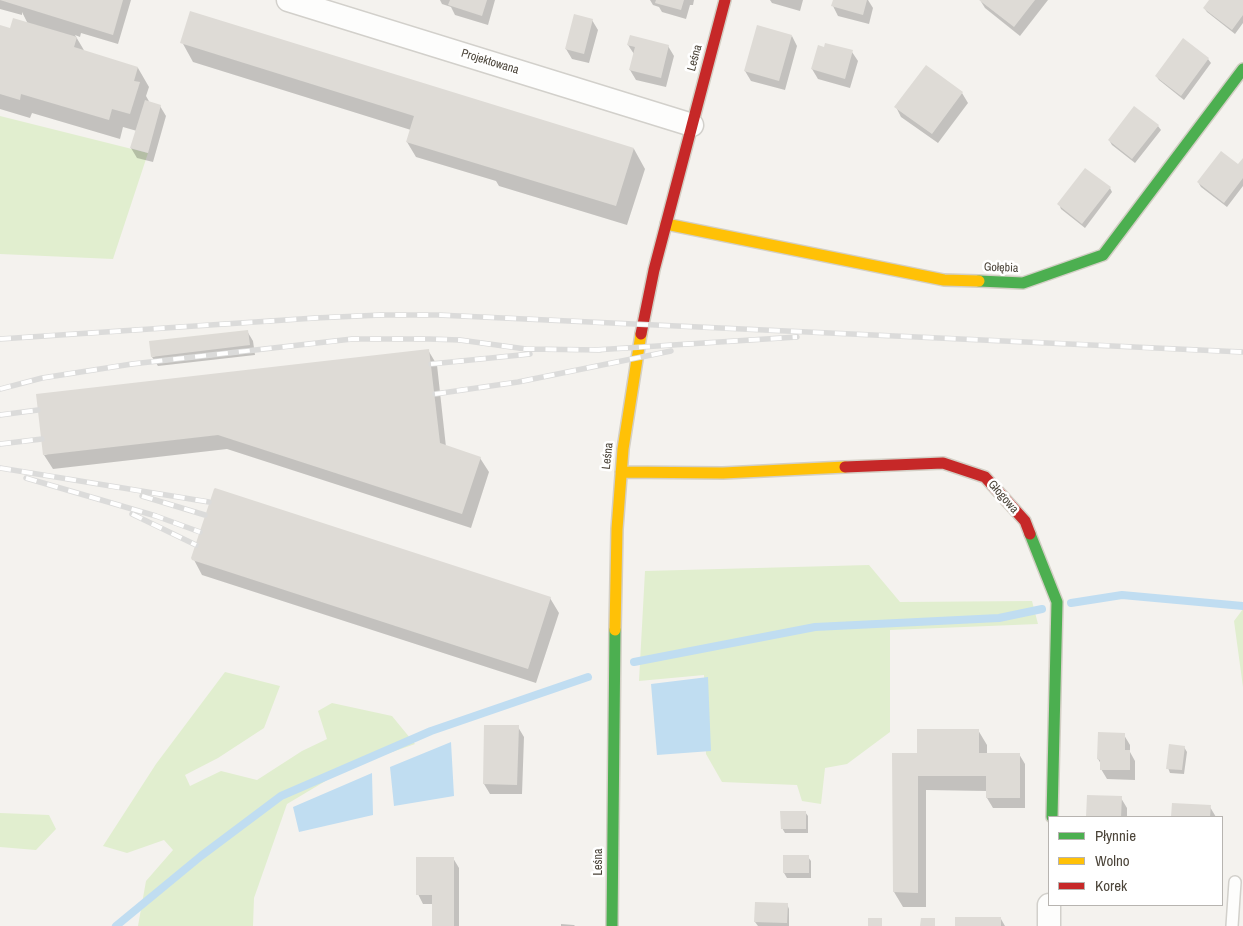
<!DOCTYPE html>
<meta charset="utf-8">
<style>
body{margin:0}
#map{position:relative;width:1243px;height:926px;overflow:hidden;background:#f4f2ee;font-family:"Archivo Narrow",sans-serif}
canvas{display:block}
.legend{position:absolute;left:1048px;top:816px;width:175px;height:90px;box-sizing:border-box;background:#fff;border:1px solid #b7b4b0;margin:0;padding:6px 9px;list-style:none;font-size:15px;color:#4b4439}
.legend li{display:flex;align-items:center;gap:10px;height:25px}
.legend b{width:25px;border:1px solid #b7b4b0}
</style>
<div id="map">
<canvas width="1243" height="926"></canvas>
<ul class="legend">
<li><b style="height:6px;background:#4caf50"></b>Płynnie</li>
<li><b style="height:6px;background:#ffc107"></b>Wolno</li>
<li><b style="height:6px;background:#c62828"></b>Korek</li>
</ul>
</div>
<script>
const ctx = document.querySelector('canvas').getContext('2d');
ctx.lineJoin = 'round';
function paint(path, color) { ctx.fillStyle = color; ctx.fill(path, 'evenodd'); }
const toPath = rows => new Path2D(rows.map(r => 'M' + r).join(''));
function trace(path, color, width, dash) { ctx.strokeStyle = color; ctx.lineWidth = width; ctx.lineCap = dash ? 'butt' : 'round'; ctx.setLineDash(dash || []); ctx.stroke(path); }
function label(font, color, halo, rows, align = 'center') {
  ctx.font = font + ' "Archivo Narrow",sans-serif'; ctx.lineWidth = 5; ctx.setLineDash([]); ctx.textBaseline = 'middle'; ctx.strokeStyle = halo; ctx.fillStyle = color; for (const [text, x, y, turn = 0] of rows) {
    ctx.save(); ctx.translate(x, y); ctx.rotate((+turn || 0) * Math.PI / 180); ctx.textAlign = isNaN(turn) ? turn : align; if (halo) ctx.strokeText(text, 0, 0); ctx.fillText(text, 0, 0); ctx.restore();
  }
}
paint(toPath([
 [0,116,148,153,113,259,0,254],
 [869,565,900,602,1032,601,1038,624,890,630,890,732,847,764,825,768,821,804,802,801,797,785,722,782,706,754,704,675,639,681,645,571],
 [1243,609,1243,687,1234,621],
 [225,672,280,686,264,728,218,758,185,775,190,786,221,771,257,780,302,751,327,739,318,711,332,703,392,716,415,744,349,767,287,804,254,898,253,926,138,926,146,881,173,850,164,840,127,853,103,846,156,764],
 [0,813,49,815,56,829,36,850,0,847]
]), '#e1eecf');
paint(toPath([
 [708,677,711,751,657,755,651,684],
 [451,742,454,796,394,806,390,767],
 [372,773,373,815,299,832,293,807]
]), '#c0ddf1');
paint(toPath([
 [0,0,131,0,118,44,81,33,80,37,75,35,85,52,138,68,149,87,146,96,150,103,160,106,166,116,153,162,137,158,131,148,137,131,123,127,120,139,32,113,30,118,0,109,0,26,11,29,28,24,22,12,22,15,0,9],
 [440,0,495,0,488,25,455,15,451,7,442,4],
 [650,0,694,0,693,5,690,5,686,19,662,12,659,7,653,5],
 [770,0,803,0,800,11,772,3],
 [834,0,868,0,873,8,869,24,838,16,833,6],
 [980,0,1048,0,1020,36,985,8],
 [1210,0,1243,0,1243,23,1235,34,1207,12,1204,8],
 [592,20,598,30,589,63,572,59,566,49],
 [792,36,797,46,785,90,751,81,745,71],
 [1184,40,1208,59,1211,63,1184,100,1159,80,1156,76],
 [182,42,634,149,645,169,627,225,499,186,496,181,416,157,407,142,411,130,193,62],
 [628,45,668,46,674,56,666,87,636,80,630,70,634,54],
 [852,52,858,61,850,88,818,79,812,69],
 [962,93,968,103,938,143,901,117,896,107],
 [1158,126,1161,130,1135,163,1112,145,1109,140],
 [1243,160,1243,186,1227,207,1201,187,1198,182,1239,166],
 [1110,188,1112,192,1085,228,1061,209,1059,204],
 [247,331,253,341,255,355,158,366,152,357],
 [428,350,437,365,446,447,480,458,489,472,471,528,227,449,53,469,44,455],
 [193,558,550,598,559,613,536,683,202,575],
 [518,727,524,737,522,794,490,794,484,784],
 [978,730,987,745,987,754,1019,754,1025,764,1025,808,993,808,987,798,987,791,926,790,926,907,903,907,894,892,918,754],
 [1124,735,1130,745,1130,752,1135,761,1135,780,1107,779,1101,769,1101,764,1098,759],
 [1184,747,1187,752,1184,774,1170,773,1168,768],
 [1088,797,1121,798,1127,808,1127,817,1088,817],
 [1173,804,1210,807,1216,817,1173,817],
 [805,812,808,816,808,833,785,833,782,828],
 [784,857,808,857,811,861,811,878,787,878,784,873],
 [453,858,459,868,459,926,434,926,433,904,423,904,418,894],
 [787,904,789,909,789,926,758,926,755,922],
 [1001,919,1005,926,956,926],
 [561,924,574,925,575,926,561,926]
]), '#0003');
trace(toPath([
 [1071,603,1122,595,1243,606],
 [634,662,815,627,999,618,1042,609],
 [116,926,201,856,281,796,431,731,588,677]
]), '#c0ddf1', 8);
paint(toPath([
 [0,0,123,0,113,35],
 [450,0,487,0,482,16,448,5],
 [656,0,684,0,681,10,655,3],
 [833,0,867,0,863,15,831,6],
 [979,0,1035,0,1014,27],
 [1209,0,1243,0,1243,15,1232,30,1203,8],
 [190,11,634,148,616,206,406,142,414,116,180,43],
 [574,14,593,19,584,54,565,49],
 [13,18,77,37,74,47,138,67,134,81,140,82,130,114,112,109,109,120,21,94,20,100,0,94,0,25,10,28],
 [757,25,792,35,779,81,744,71],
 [630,35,669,45,661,78,629,70,635,47,627,45],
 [1183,38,1209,58,1181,96,1155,76],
 [825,43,853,50,845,79,811,69,818,45,824,47],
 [926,65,963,92,932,134,894,107],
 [145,100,161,105,148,153,130,148],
 [1134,106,1159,125,1132,159,1108,140],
 [1221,151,1238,164,1243,158,1243,178,1224,203,1197,182],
 [1085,168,1111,187,1082,224,1057,204],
 [248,330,250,345,151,357,149,341],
 [429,349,440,443,481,457,462,514,218,435,43,455,36,394],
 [215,488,551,597,528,669,192,560,191,558,214,489],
 [484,725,519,725,517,785,483,784],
 [917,729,979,729,979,753,1020,753,1020,798,986,798,986,776,918,776,918,893,893,892,892,753,917,753],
 [1098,732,1125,733,1125,750,1130,750,1130,770,1100,770,1100,760,1097,759],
 [1169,744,1185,746,1182,770,1166,769],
 [1087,795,1122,796,1121,817,1086,817],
 [1172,803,1211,805,1210,817,1171,817],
 [780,811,806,811,806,829,781,829],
 [783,855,809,855,809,873,783,873],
 [416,857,454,857,454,926,432,926,432,895,416,895],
 [755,902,788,903,787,923,754,922],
 [955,917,1001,917,1001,926,955,926],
 [868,918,882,918,882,926,868,926],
 [921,918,935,918,935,926,920,926]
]), '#dedbd6');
const lane = toPath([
 [1232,926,1235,882]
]);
const street = toPath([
 [288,0,692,125],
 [1049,926,1049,905]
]);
const fast = toPath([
 [979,281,1023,283,1103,255,1243,69],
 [1030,534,1057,602,1052,817],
 [612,926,615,630]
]);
const slow = toPath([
 [666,224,944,280,979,281],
 [621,472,723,473,845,467],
 [615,630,617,529,623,449,641,334]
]);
const jam = toPath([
 [641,334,654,270,725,0],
 [845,467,943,463,985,477,1025,521,1030,534]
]);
trace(lane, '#d2d0cb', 14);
trace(street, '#d2d0cb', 25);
trace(fast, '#d3cfc5', 14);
trace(slow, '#d3cfc5', 14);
trace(jam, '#d3cfc5', 14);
trace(lane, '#fdfdfc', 11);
trace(street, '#fdfdfc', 22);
trace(fast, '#4caf50', 11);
trace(slow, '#ffc107', 11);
trace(jam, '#c62828', 11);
const rail = toPath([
 [0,339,315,318,381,315,438,315,1243,352],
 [595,350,797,337],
 [431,364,530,354],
 [0,389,42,378,132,364,352,339,429,339,460,340,526,349,601,350],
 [435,394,518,382,671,351],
 [0,415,38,410],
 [0,444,42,439],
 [0,468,209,502],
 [26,478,156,516,200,532],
 [142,496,205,515],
 [132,514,196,545]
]);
trace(rail, '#dbdbda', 5.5);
trace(rail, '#fff', 4, [11]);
label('12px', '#4b4439', '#fff', [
 ["Leśna",695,58,-75],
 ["Projektowana",490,62,17],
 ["Gołębia",1001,268,2],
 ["Leśna",608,456,-84],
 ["Głogowa",1003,497,49],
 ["Leśna",599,862,-90]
]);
</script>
